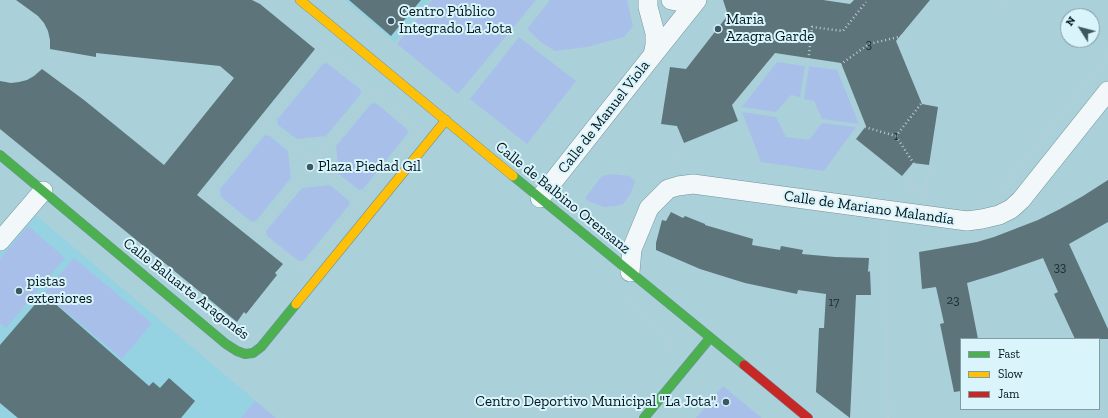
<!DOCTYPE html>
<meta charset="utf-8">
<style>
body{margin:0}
#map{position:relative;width:1108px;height:418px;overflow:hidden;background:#aad0da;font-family:"Zilla Slab",serif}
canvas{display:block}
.legend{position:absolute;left:960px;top:338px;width:140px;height:72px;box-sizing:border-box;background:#daf4fc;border:1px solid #839ba3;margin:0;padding:5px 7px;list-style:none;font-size:12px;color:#00161d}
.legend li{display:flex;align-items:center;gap:8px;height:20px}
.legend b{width:20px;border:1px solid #839ba3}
.north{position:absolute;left:1060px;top:8px;width:40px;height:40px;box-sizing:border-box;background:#daf4fc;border:1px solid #839ba3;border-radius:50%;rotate:306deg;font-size:11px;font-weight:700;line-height:16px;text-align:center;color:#00161d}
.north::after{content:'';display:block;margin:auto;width:14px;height:18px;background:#3b575f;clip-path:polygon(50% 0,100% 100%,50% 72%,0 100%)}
</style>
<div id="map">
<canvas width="1108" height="418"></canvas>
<ul class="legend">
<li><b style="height:5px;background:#4caf50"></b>Fast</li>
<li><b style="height:5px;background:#ffc107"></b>Slow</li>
<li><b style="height:5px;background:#c62828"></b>Jam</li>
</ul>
<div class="north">N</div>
</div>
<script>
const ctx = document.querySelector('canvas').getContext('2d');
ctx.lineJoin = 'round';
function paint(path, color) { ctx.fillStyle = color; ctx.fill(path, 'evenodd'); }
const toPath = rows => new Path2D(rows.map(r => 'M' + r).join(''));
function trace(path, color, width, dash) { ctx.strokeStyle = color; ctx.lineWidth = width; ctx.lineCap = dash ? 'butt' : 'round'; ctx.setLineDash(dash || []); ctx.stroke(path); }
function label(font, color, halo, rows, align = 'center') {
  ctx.font = font + ' "Zilla Slab",serif'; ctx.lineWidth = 4; ctx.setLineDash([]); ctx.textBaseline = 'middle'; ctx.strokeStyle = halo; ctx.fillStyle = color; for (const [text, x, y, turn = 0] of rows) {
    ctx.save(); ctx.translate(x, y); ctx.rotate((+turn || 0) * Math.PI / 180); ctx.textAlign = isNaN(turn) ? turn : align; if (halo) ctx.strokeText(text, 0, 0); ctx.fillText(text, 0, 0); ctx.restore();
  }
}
paint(toPath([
 [345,0,430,0,395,42],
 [33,213,276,418,0,418,0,251]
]), '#95d2e2');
paint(toPath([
 [432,0,536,0,458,94,397,44],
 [550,0,627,0,633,26,624,37,587,47,555,51,542,43,527,29],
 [519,37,576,81,527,144,470,99],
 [777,62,805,66,800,97,791,95,776,112,742,107],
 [326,63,328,64,360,89,361,92,360,95,326,136,297,139,278,125,277,120,323,64],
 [809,66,837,70,859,124,822,119,814,101,804,99],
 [374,103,377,104,407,129,408,133,363,189,359,190,339,174,336,146,371,104],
 [742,112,776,117,786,137,809,140,822,123,856,127,824,171,761,162],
 [265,135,270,136,288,151,291,178,256,221,252,222,222,198,221,196,220,189],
 [611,174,630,176,634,180,635,182,630,195,623,204,616,206,604,207,590,202,585,198,602,176],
 [330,185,348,200,350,204,304,260,303,261,299,261,267,236,266,231,302,188],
 [28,226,65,258,6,328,0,323,0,259],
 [74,258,152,323,122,359,44,293],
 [723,386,762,418,696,418],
 [255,401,276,418,241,418]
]), '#a8c0e9');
paint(toPath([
 [16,0,252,0,260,4,315,49,197,195,283,264,275,273,277,275,246,314,244,312,237,322,0,129,0,81,11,83,19,82,27,80,34,76,42,69,84,100,164,165,234,78,220,66,96,53,96,57,50,49,50,40,48,31,44,23,38,16],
 [349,0,421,0,391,36],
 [723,0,823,0,850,4,854,0,930,0,896,41,922,104,938,107,929,165,913,163,902,176,856,139,866,126,841,63,775,53,732,105,738,121,684,143,677,126,661,124,670,67,686,69,728,15],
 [1108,180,1108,222,1069,244,1108,329,1108,339,1075,339,1054,294,1058,292,1043,258,1000,273,967,283,978,339,961,339,961,391,954,392,940,324,944,323,936,287,922,289,919,252,977,242,994,237,1038,220,1060,209,1083,196],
 [671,212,683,218,685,216,705,224,705,225,753,239,752,245,780,250,781,246,803,250,802,254,835,257,869,258,868,272,870,271,871,295,856,295,850,418,816,392,819,328,824,328,826,294,798,290,797,294,745,283,700,269,656,250,656,243,662,220,666,221],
 [44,294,149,386,153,382,160,388,169,378,195,401,181,418,18,418,0,403,0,345]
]), '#5c747a');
const street = toPath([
 [648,0,648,7,655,33,655,45,653,55,697,0],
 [671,0,681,2,691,0],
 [540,198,653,55],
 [0,241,43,191],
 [630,272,632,249,649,208,668,189,678,186,693,184,967,221,982,219,999,215,1011,209,1021,200,1108,91]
]);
const fast = toPath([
 [0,155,226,344,237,351,245,354,253,353,261,347,296,304],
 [513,176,744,365],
 [644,418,710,338]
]);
const slow = toPath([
 [300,0,513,176],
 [296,304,446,120]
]);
const jam = toPath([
 [744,365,808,418]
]);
trace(street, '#729199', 20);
trace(fast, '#729199', 10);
trace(slow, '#729199', 10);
trace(jam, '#729199', 10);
trace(toPath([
 [1002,5,1005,0],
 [324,51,420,131,304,270,208,193,324,51],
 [808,63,812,27,843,31,866,2],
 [837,67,869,44,907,35],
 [665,86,666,79],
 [661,113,662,105],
 [265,123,357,199],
 [861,126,896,136,924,100],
 [896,136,916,167],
 [671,163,679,152],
 [907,178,914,184,910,190],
 [1000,191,1108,56],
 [907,194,910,190,925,192,929,168],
 [885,229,888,418],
 [257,232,373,92],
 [632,298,631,303,633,306,668,336,671,340,672,351]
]), '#c0ccd0', 2.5, [1, 3]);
trace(street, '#f2f8f9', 19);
trace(fast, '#4caf50', 9);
trace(slow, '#ffc107', 9);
trace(jam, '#c62828', 9);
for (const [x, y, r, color] of [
 [391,21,4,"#3b575f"],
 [718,29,4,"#3b575f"],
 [310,167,4,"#3b575f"],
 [19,291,4,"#3b575f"],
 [726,402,4,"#3b575f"]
]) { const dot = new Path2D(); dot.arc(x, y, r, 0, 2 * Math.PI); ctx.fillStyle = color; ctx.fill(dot); trace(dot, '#daf4fc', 1.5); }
label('13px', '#172e34', null, [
 ["3",869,44],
 ["1",896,136],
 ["33",1060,267],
 ["23",953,300],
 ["17",834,302]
]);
label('15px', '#00161d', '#daf4fc', [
 ["Centro Público",399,12],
 ["Integrado La Jota",399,29],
 ["Maria",726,20],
 ["Azagra Garde",726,37],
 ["Plaza Piedad Gil",318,167],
 ["pistas",27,282],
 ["exteriores",27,299],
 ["Centro Deportivo Municipal \"La Jota\".",718,402,"right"]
], 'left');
label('15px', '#00161d', '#daf4fc', [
 ["Calle de Manuel Viola",604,117,-52],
 ["Calle de Balbino Orensanz",563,198,39],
 ["Calle de Mariano Malandía",869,208,8],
 ["Calle Baluarte Aragonés",186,289,38]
]);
</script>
